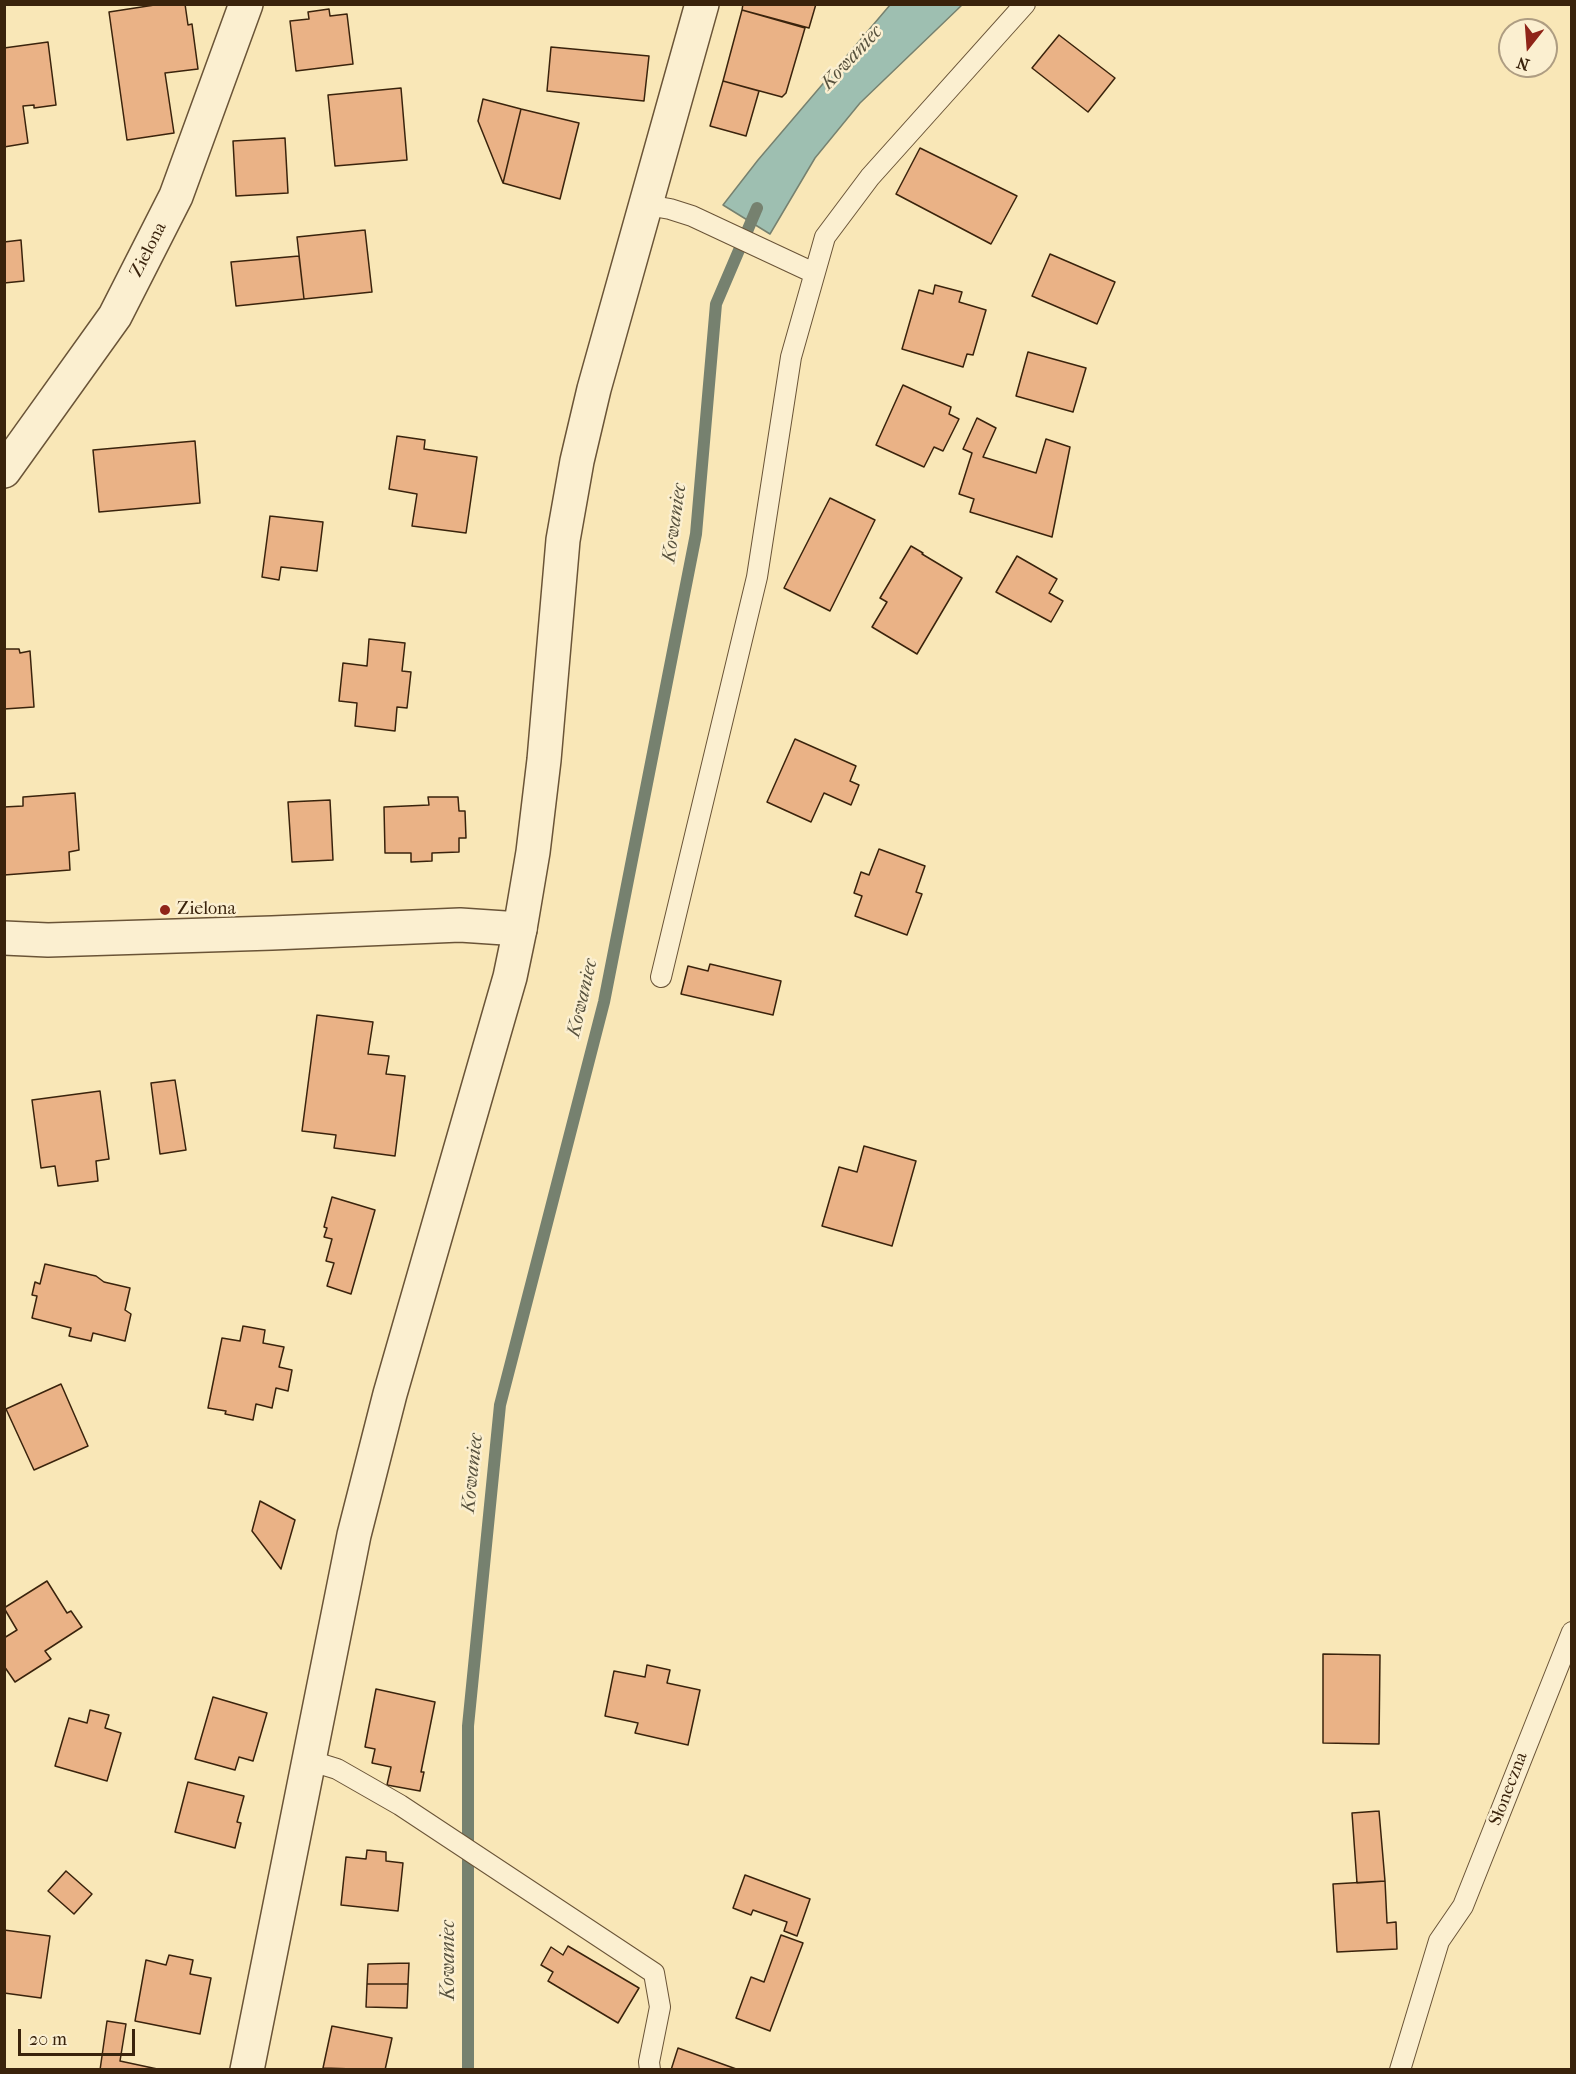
<!DOCTYPE html>
<meta charset="utf-8">
<style>
body{margin:0}
#map{position:relative;width:1576px;height:2074px;overflow:hidden;background:#f9e7b7;font-family:"IM FELL French Canon",serif}
canvas{display:block}
.frame{position:absolute;inset:0;border:6px solid #3a230c;pointer-events:none}
.north{position:absolute;left:1498px;top:18px;width:60px;height:60px;box-sizing:border-box;background:#fbefd0;border:2px solid #ae9d82;border-radius:50%;rotate:197deg;font-size:16px;font-weight:700;line-height:24px;text-align:center;color:#3a230c}
.north::after{content:'';display:block;margin:auto;width:21px;height:27px;background:#8f2418;clip-path:polygon(50% 0,100% 100%,50% 72%,0 100%)}
.scale{position:absolute;left:18px;top:2029px;width:117px;height:27px;box-sizing:border-box;border:3px solid #3a230c;border-top:0;padding-left:8px;font-size:18px;line-height:21px;white-space:nowrap;color:#3a230c;-webkit-text-stroke:4px #fbefd0;paint-order:stroke}
</style>
<div id="map">
<canvas width="1576" height="2074"></canvas>
<div class="frame"></div>
<div class="north">N</div>
<div class="scale">20 m</div>
</div>
<script>
const ctx = document.querySelector('canvas').getContext('2d');
ctx.lineJoin = 'round';
function paint(path, color) { ctx.fillStyle = color; ctx.fill(path, 'evenodd'); }
const toPath = rows => new Path2D(rows.map(r => 'M' + r).join(''));
function trace(path, color, width, dash) { ctx.strokeStyle = color; ctx.lineWidth = width; ctx.lineCap = dash ? 'butt' : 'round'; ctx.setLineDash(dash || []); ctx.stroke(path); }
function label(font, color, halo, rows, align = 'center') {
  ctx.font = font + ' "IM FELL French Canon",serif'; ctx.lineWidth = 5; ctx.setLineDash([]); ctx.textBaseline = 'middle'; ctx.strokeStyle = halo; ctx.fillStyle = color; for (const [text, x, y, turn = 0] of rows) {
    ctx.save(); ctx.translate(x, y); ctx.rotate((+turn || 0) * Math.PI / 180); ctx.textAlign = isNaN(turn) ? turn : align; if (halo) ctx.strokeText(text, 0, 0); ctx.fillText(text, 0, 0); ctx.restore();
  }
}
const water = toPath([
 [890,5,962,5,860,103,815,158,770,234,723,205,758,160,890,5]
]);
paint(water, '#9ebfb1');
trace(water, '#76816f', 1.5);
trace(toPath([
 [468,2070,468,1726,500,1405,604,1002,696,534,716,304,757,208]
]), '#76816f', 12);
const building = toPath([
 [161,4,185,4,188,25,192,24,198,69,165,73,174,133,127,140,109,12,161,4],
 [743,4,816,4,809,28,742,10,743,4],
 [329,9,330,16,347,14,353,64,296,71,290,21,309,19,308,12,329,9],
 [742,10,805,28,786,93,782,97,723,81,742,10],
 [1059,35,1115,78,1088,112,1032,68,1059,35],
 [48,42,56,105,34,108,34,105,23,106,28,143,4,147,4,48,48,42],
 [551,47,649,56,644,101,547,91,551,47],
 [723,81,759,91,746,136,710,126,723,81],
 [401,88,407,160,335,166,328,95,401,88],
 [483,99,521,109,503,183,478,121,483,99],
 [521,109,579,123,560,199,503,183,521,109],
 [285,138,288,193,236,196,233,141,285,138],
 [920,148,1017,196,991,244,896,194,920,148],
 [365,230,372,292,304,299,297,237,365,230],
 [21,240,24,281,4,283,4,242,21,240],
 [1050,254,1115,282,1097,324,1032,296,1050,254],
 [299,256,304,299,236,306,231,262,299,256],
 [935,285,962,292,959,302,986,310,973,355,967,354,963,367,902,349,919,290,933,294,935,285],
 [1028,352,1086,368,1073,412,1016,396,1028,352],
 [903,385,951,407,949,414,959,419,943,451,934,447,924,467,876,445,903,385],
 [977,418,996,428,983,457,1036,473,1046,439,1070,447,1052,537,970,512,974,499,959,494,972,453,963,449,977,418],
 [397,436,425,440,424,449,477,457,466,533,412,526,417,494,389,489,397,436],
 [195,441,200,503,99,512,93,450,195,441],
 [830,498,875,520,830,611,784,588,830,498],
 [270,516,323,522,317,571,281,567,279,580,262,577,270,516],
 [911,546,923,553,922,554,962,578,917,654,872,627,887,602,880,598,911,546],
 [1017,556,1057,579,1049,593,1063,601,1051,622,996,592,1017,556],
 [369,639,405,643,402,671,411,672,407,708,397,707,395,731,355,726,357,703,339,701,343,663,367,666,369,639],
 [4,649,19,649,20,653,30,651,34,707,4,709,4,649],
 [795,739,856,766,850,781,859,785,851,805,824,793,811,822,767,802,795,739],
 [75,793,79,850,69,852,70,870,4,875,4,807,23,806,23,797,75,793],
 [428,797,458,797,459,811,465,811,466,838,459,838,459,852,432,853,432,861,411,862,411,853,385,853,384,807,429,805,428,797],
 [330,800,333,860,292,862,288,802,330,800],
 [879,849,925,866,916,892,922,894,907,935,855,916,862,896,854,893,861,872,869,875,879,849],
 [710,964,781,981,773,1015,681,994,688,966,708,971,710,964],
 [317,1015,373,1022,368,1054,389,1056,386,1074,405,1076,395,1156,334,1148,336,1135,302,1131,317,1015],
 [175,1080,186,1150,160,1154,151,1083,175,1080],
 [100,1091,109,1159,96,1161,98,1181,58,1186,55,1166,41,1168,32,1100,100,1091],
 [864,1146,916,1161,892,1246,822,1226,839,1167,857,1172,864,1146],
 [332,1197,375,1210,351,1294,327,1286,334,1263,326,1261,332,1239,324,1237,327,1228,324,1227,332,1197],
 [45,1264,96,1276,104,1282,130,1288,125,1310,131,1314,125,1341,93,1333,91,1341,69,1336,71,1328,32,1318,37,1296,32,1295,35,1282,40,1284,45,1264],
 [243,1326,265,1330,263,1343,284,1347,279,1367,292,1370,288,1391,276,1388,272,1408,256,1404,253,1420,225,1414,226,1411,208,1408,222,1338,240,1341,243,1326],
 [61,1384,88,1446,34,1470,6,1409,61,1384],
 [260,1501,295,1520,281,1569,252,1531,260,1501],
 [47,1581,67,1613,71,1611,82,1627,45,1651,51,1659,15,1682,4,1666,4,1638,17,1630,4,1608,47,1581],
 [1323,1654,1380,1655,1379,1744,1323,1743,1323,1654],
 [647,1665,670,1670,667,1683,700,1690,688,1745,635,1733,638,1723,605,1716,614,1671,645,1677,647,1665],
 [376,1689,435,1702,421,1772,424,1772,420,1791,387,1785,391,1767,372,1763,375,1749,365,1747,376,1689],
 [213,1697,267,1713,253,1761,239,1757,235,1770,195,1759,213,1697],
 [90,1710,109,1715,105,1728,121,1733,107,1781,55,1766,69,1718,87,1723,90,1710],
 [188,1782,244,1796,237,1822,241,1823,235,1848,175,1832,188,1782],
 [1379,1811,1385,1881,1357,1883,1352,1813,1379,1811],
 [367,1850,386,1852,386,1861,403,1863,398,1911,341,1905,346,1857,366,1859,367,1850],
 [66,1871,92,1894,74,1914,48,1891,66,1871],
 [745,1875,810,1899,797,1936,784,1931,787,1922,753,1910,751,1915,733,1908,745,1875],
 [1385,1881,1387,1923,1396,1922,1397,1949,1337,1952,1333,1884,1385,1881],
 [4,1930,50,1936,41,1998,4,1993,4,1930],
 [781,1935,803,1943,770,2031,736,2018,751,1977,764,1982,781,1935],
 [568,1946,639,1988,618,2023,548,1981,553,1972,541,1965,551,1947,563,1955,568,1946],
 [169,1955,193,1960,190,1974,211,1978,200,2034,135,2021,146,1960,166,1965,169,1955],
 [409,1963,408,1984,367,1984,368,1964,409,1963],
 [367,1984,408,1984,407,2008,366,2007,367,1984],
 [107,2021,126,2024,120,2061,162,2070,100,2070,107,2021],
 [332,2026,392,2038,385,2070,323,2068,332,2026],
 [678,2048,739,2070,671,2070,678,2048]
]);
paint(building, '#eab286');
trace(building, '#3a230c', 1.5);
const service = toPath([
 [647,205,670,209,692,216,814,273],
 [661,977,757,577,791,357,825,237,870,177,1025,4],
 [308,1760,337,1769,400,1805,654,1973,660,2007,649,2062,650,2070],
 [1400,2070,1439,1941,1463,1906,1572,1632]
]);
const minor = toPath([
 [4,471,115,316,176,196,246,4],
 [4,938,48,940,272,933,460,925,520,929]
]);
const tertiary = toPath([
 [247,2070,354,1535,390,1394,510,977,520,929,533,852,544,760,563,540,577,461,594,389,702,4]
]);
trace(service, '#6a5437', 22);
trace(minor, '#6a5437', 36);
trace(tertiary, '#6a5437', 36);
trace(service, '#fbefd0', 20);
trace(minor, '#fbefd0', 33);
trace(tertiary, '#fbefd0', 33);
for (const [x, y, r, color] of [
 [165,910,6,"#8f2418"]
]) { const dot = new Path2D(); dot.arc(x, y, r, 0, 2 * Math.PI); ctx.fillStyle = color; ctx.fill(dot); trace(dot, '#fbefd0', 2); }
label('18px', '#3a230c', '#fbefd0', [
 ["Zielona",149,250,-63],
 ["Słoneczna",1509,1789,-69]
]);
label('18px', '#3a230c', '#fbefd0', [
 ["Zielona",177,910]
], 'left');
label('italic 20px', '#58523e', '#fbefd0', [
 ["Kowaniec",852,58,-47],
 ["Kowaniec",675,523,-82],
 ["Kowaniec",583,998,-77],
 ["Kowaniec",473,1473,-84],
 ["Kowaniec",449,1960,-90]
]);
</script>
